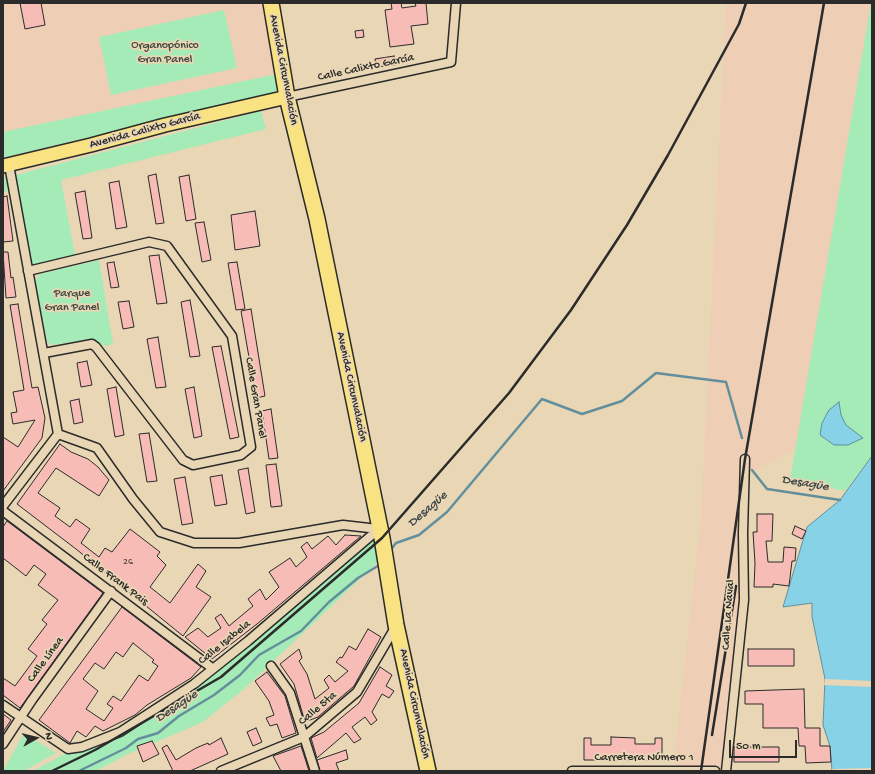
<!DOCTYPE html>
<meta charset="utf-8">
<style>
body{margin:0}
#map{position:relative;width:875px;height:774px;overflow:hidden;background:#e9d6b4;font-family:"Gochi Hand",sans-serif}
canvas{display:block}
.frame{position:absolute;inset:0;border:4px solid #2b2b2b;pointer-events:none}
.north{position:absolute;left:16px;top:718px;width:40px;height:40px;-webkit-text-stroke:3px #e9d6b4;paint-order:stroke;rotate:82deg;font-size:11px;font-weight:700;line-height:16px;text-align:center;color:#2b2b2b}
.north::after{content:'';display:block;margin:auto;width:14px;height:18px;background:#2b2b2b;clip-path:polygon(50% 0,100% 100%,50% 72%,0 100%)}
.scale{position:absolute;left:729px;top:740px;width:68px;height:18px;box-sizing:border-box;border:2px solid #2b2b2b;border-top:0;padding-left:5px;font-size:12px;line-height:14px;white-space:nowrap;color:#2b2b2b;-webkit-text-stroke:3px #e9d6b4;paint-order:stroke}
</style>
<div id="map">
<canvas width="875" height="774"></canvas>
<div class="frame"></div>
<div class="north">N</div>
<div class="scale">50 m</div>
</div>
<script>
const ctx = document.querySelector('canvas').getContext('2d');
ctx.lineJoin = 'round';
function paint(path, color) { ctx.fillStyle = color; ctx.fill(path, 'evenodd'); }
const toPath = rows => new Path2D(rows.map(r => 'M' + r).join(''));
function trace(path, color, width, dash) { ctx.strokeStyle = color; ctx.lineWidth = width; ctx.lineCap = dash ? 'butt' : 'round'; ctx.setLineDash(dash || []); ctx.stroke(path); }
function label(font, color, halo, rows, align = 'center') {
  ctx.font = font + ' "Gochi Hand",sans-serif'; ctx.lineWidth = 3.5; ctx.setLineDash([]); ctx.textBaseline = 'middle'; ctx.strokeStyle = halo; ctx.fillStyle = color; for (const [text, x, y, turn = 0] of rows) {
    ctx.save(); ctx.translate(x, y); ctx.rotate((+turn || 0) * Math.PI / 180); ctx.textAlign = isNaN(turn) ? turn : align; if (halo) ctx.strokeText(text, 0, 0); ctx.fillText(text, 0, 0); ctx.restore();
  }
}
paint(toPath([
 [3,3,261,3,277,74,3,132],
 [726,3,871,3,796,448,745,476,744,600,725,771,673,771,701,519]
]), '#eeceb5');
paint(toPath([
 [871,3,872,3,872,456,845,491,790,480],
 [224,10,237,68,111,95,99,37],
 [277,74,280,91,3,158,3,132],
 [261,111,266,129,61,180,75,255,32,266,16,175],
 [9,177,7,192,3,192,3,178],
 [99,260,113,344,104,346,92,339,51,345,47,342,35,281,40,274],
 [377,535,380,560,244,689,203,722,128,754,96,771,33,771,66,753,87,750,118,735,213,671,251,644],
 [24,733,56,753,24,771,3,771]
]), '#a5ebb7');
const water = toPath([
 [839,402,841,415,846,425,863,438,848,445,834,445,820,435,822,423,829,410,839,402],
 [872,456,872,771,832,771,830,746,823,725,825,679,812,617,812,603,783,607,807,527,840,500,872,456]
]);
paint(water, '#88d2e8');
trace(water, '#638f9c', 1);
paint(toPath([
 [825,679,872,681,872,687,824,685],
 [872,768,872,771,832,771,832,769]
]), '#e9d6b4');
trace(toPath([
 [752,470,767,489,840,500],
 [389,552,396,543,419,535,447,512,542,399,582,414,622,401,656,373,726,382,742,438],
 [79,771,126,748,138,739,158,733,179,716,214,695,240,675,259,655,301,631,329,602,358,578,381,564]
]), '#638f9c', 2.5);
const building = toPath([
 [20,3,41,3,45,25,25,29,20,3],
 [391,3,401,3,402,8,416,6,415,3,426,3,428,24,411,26,414,44,390,47,385,10,392,9,391,3],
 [363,30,364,37,356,38,355,31,363,30],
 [394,56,395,65,376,67,375,59,394,56],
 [156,174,164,223,156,224,148,176,156,174],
 [189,175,196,219,186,221,179,177,189,175],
 [119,181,127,227,116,229,109,183,119,181],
 [85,191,92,238,83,239,75,193,85,191],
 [7,196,13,241,3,242,3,197,7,196],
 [255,211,260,246,235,250,231,215,255,211],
 [204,222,211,260,202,262,195,223,204,222],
 [3,252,8,252,11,278,13,277,16,297,6,298,3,252],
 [159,255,167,303,157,304,149,256,159,255],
 [114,262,119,287,111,288,107,263,114,262],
 [237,262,245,309,236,310,228,263,237,262],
 [190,300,200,356,190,357,181,302,190,300],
 [129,301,134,327,123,329,118,302,129,301],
 [18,304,32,388,38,387,45,418,42,438,3,491,3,437,18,447,35,420,13,424,11,413,17,412,13,392,24,390,10,305,18,304],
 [251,309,265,396,256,398,241,311,251,309],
 [158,337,166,387,156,388,147,339,158,337],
 [221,346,239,437,230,439,212,347,221,346],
 [87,361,92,385,81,387,77,363,87,361],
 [116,387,124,435,115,437,107,389,116,387],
 [194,387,202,436,194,438,185,389,194,387],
 [79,399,83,422,74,424,70,401,79,399],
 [271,409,278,458,269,459,262,411,271,409],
 [149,433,157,481,147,482,139,434,149,433],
 [60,444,71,452,88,459,98,467,109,480,99,496,56,468,38,493,60,508,55,516,70,527,76,519,90,529,81,543,99,557,105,548,112,552,130,529,160,552,157,556,166,565,150,587,170,603,198,564,206,571,196,587,211,597,183,636,76,549,17,504,60,444],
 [276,464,282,506,271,507,266,465,276,464],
 [248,468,255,512,246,514,238,470,248,468],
 [222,475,227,504,215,506,210,477,222,475],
 [185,477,193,523,182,525,174,479,185,477],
 [757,514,773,514,772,541,766,541,768,562,783,562,784,547,796,548,795,561,792,561,789,586,773,584,773,587,754,587,755,563,753,532,757,532,757,514],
 [7,521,103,593,20,708,3,695,3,678,15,686,29,667,37,656,28,649,47,624,42,620,58,600,38,585,46,574,34,565,26,576,3,558,3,527,7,521],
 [795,526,806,531,802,539,792,534,795,526],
 [345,535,361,536,257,624,212,659,185,637,198,628,208,637,221,628,215,618,221,614,229,626,253,606,248,599,260,589,266,600,279,587,269,572,290,558,296,567,307,557,301,547,307,542,312,549,328,536,336,545,345,535],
 [122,607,201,667,191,678,147,705,135,715,103,731,95,726,86,737,77,731,70,743,39,720,122,607],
 [133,643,154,660,152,662,158,666,148,681,139,675,121,701,113,696,107,704,113,708,104,721,86,709,98,691,83,679,95,663,104,669,116,652,123,657,133,643],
 [368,629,381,637,354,686,318,717,305,722,294,684,280,664,299,649,302,658,299,661,307,674,315,699,329,688,324,680,329,675,335,682,348,671,336,662,340,657,342,658,349,646,356,650,368,629],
 [748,649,794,649,794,666,748,666,748,649],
 [380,667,392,675,386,686,394,691,389,698,382,694,372,712,377,720,371,725,365,717,352,727,361,739,354,743,346,733,317,758,311,738,324,732,359,703,380,667],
 [267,672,285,696,296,733,282,738,277,724,270,726,266,718,274,715,269,701,255,681,267,672],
 [804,689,805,728,820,728,820,746,830,746,831,762,806,763,805,746,799,746,798,728,763,728,763,704,745,704,745,691,804,689],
 [3,714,11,720,3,732,3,714],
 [256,728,262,742,253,746,247,732,256,728],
 [611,737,635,738,635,744,655,744,655,738,662,738,662,760,584,760,584,738,591,738,591,745,611,745,611,737],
 [221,738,228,754,190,771,173,771,162,748,167,745,176,760,196,748,208,743,209,745,221,738],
 [152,741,159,754,143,762,137,746,152,741],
 [301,746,309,771,281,771,273,756,301,746],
 [734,747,779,747,779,762,734,762,734,747],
 [346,750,348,759,336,763,339,771,320,771,317,760,346,750]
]);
paint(building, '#f8bcb6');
trace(building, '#2b2b2b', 1);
const street = toPath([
 [287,97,451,62,456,3],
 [9,165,58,434],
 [28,271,149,242,167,246,232,336,251,447,241,455,193,465,183,460,96,347,92,344,44,353],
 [58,434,97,448,133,499,160,532,194,543,239,543,343,525,378,529],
 [3,506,58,434],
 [3,511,212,668],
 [271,666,290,693,315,771],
 [3,705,68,749,82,747,120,732,194,684,248,641,380,528],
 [3,744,32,700,111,591],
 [221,771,304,737,357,692,396,626],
 [572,771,715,771],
 [726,771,744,600,743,533,745,459]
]);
const primary = toPath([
 [3,166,91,145,165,125,287,97]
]);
const highway = toPath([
 [271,3,287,97,317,219,382,538,396,625,428,771]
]);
trace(street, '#2b2b2b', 11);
trace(primary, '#2b2b2b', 16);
trace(highway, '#2b2b2b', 18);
trace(street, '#e9d6b4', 8);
trace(primary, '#f8e281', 13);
trace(highway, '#f8e281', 15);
trace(toPath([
 [712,735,736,586],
 [52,771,95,750,221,677,382,538,509,393,571,310,627,225,668,155,739,24,746,3],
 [701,771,745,459,824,3]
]), '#2b2b2b', 2.5);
label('10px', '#5e4f4e', null, [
 ["26",128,562]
]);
label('12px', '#3d4840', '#e9d6b4', [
 ["Organopónico",165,46],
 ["Gran Panel",165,60],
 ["Parque",72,294],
 ["Gran Panel",72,308]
]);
label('12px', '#2b2b2b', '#e9d6b4', [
 ["Calle Calixto García",366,68,-12],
 ["Avenida Circunvalación",283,70,79],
 ["Avenida Calixto García",145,131,-15],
 ["Avenida Circunvalación",351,387,78],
 ["Calle Gran Panel",255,398,80],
 ["Calle Frank Pais",115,580,37],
 ["Calle La Naval",729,615,-86],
 ["Calle Isabela",225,643,-39],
 ["Calle Línea",46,660,-54],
 ["Avenida Circunvalación",414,704,78],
 ["Calle 5ta",318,709,-40],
 ["Carretera Número 1",644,758]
]);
label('italic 13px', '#394447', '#e9d6b4', [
 ["Desagüe",805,484,9],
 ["Desagüe",428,510,-41],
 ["Desagüe",177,707,-34]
]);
</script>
